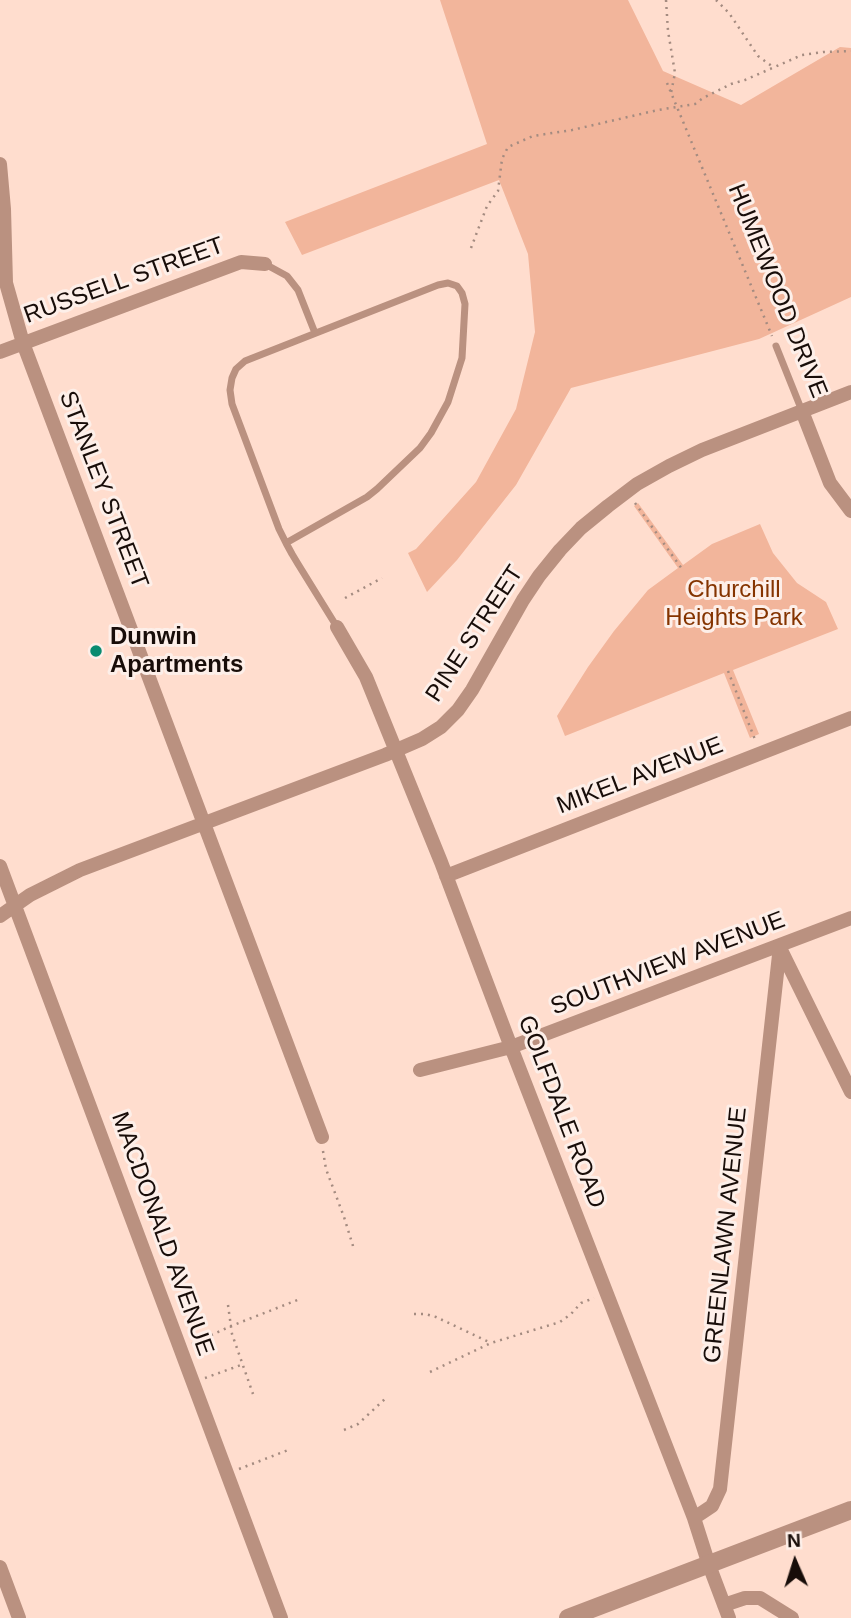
<!DOCTYPE html>
<style>
body{margin:0}
#map{position:relative;width:851px;height:1618px;overflow:hidden;background:#ffddce;font-family:Helvetica,sans-serif}
canvas{display:block}
.north{position:absolute;left:760px;top:1527px;width:70px;height:70px;-webkit-text-stroke:5px #fdefe9;paint-order:stroke;rotate:357deg;font-size:19px;font-weight:700;line-height:28px;text-align:center;color:#180d09}
.north::after{content:'';display:block;margin:auto;width:24px;height:32px;background:#180d09;clip-path:polygon(50% 0,100% 100%,50% 72%,0 100%)}
</style>
<div id="map">
<canvas width="851" height="1618"></canvas>
<div class="north">N</div>
</div>
<script>
const ctx = document.querySelector('canvas').getContext('2d');
ctx.lineJoin = 'round';
function paint(path, color) { ctx.fillStyle = color; ctx.fill(path, 'evenodd'); }
const toPath = rows => new Path2D(rows.map(r => 'M' + r).join(''));
function trace(path, color, width, dash) { ctx.strokeStyle = color; ctx.lineWidth = width; ctx.lineCap = dash ? 'butt' : 'round'; ctx.setLineDash(dash || []); ctx.stroke(path); }
function label(font, color, halo, rows, align = 'center') {
  ctx.font = font + ' Helvetica,sans-serif'; ctx.lineWidth = 6; ctx.setLineDash([]); ctx.textBaseline = 'middle'; ctx.strokeStyle = halo; ctx.fillStyle = color; for (const [text, x, y, turn = 0] of rows) {
    ctx.save(); ctx.translate(x, y); ctx.rotate((+turn || 0) * Math.PI / 180); ctx.textAlign = isNaN(turn) ? turn : align; if (halo) ctx.strokeText(text, 0, 0); ctx.fillText(text, 0, 0); ctx.restore();
  }
}
paint(toPath([
 [440,0,628,0,663,71,741,105,840,47,851,48,851,297,759,339,571,388,516,485,457,560,427,592,408,553,416,549,476,482,516,409,535,332,528,254,499,180,302,255,285,222,487,144],
 [638,503,683,565,712,544,760,524,773,553,797,583,826,602,838,629,733,670,759,734,750,738,724,673,565,736,557,716,588,667,614,631,648,590,678,568,634,506]
]), '#f2b59b');
trace(toPath([
 [666,0,668,31,675,73,671,93],
 [716,0,729,13,758,56,773,67],
 [667,83,772,336],
 [471,248,487,206,498,191,502,159,508,147,533,136,572,130,658,110,695,104,703,98,731,84,745,80,802,55,823,52,851,51],
 [635,503,682,569],
 [345,598,382,578],
 [728,671,756,742],
 [323,1151,326,1169,344,1217,353,1246],
 [228,1305,232,1334,253,1394],
 [414,1314,425,1314,436,1317,491,1343],
 [192,1344,231,1326,300,1299],
 [430,1372,491,1343,560,1322,571,1314,581,1303,594,1298],
 [205,1378,241,1365],
 [344,1430,358,1424,386,1398],
 [239,1469,291,1449]
]), '#a48b80', 2.5, [2, 5]);
trace(toPath([
 [265,264,287,276,298,290,315,333],
 [776,346,802,411],
 [286,543,367,497,377,489,420,448,431,433,448,402,462,358,465,304,462,293,457,286,448,283,438,285,250,359,245,361,236,369,232,378,230,390,232,404,279,529,286,543,292,554,298,564,337,627]
]), '#ba9180', 7);
trace(toPath([
 [0,164,4,209,6,283,23,343,322,1137],
 [0,352,241,262,265,264],
 [802,411,830,483,851,511],
 [337,627,366,677,441,862,511,1047,694,1518,709,1565,729,1618],
 [0,866,281,1618],
 [446,876,851,718],
 [0,916,30,895,80,870,385,755,422,739,441,727,458,710,472,690,523,600,539,576,560,550,581,528,608,506,637,484,669,466,702,450,851,392],
 [780,948,851,1092],
 [420,1070,511,1047,851,918],
 [694,1518,712,1506,720,1489,780,946],
 [0,1567,19,1618],
 [724,1605,745,1598,760,1598,792,1618]
]), '#ba9180', 14);
trace(toPath([
 [568,1618,851,1510]
]), '#ba9180', 18);
for (const [x, y, r, color] of [
 [96,651,7,"#098b70"]
]) { const dot = new Path2D(); dot.arc(x, y, r, 0, 2 * Math.PI); ctx.fillStyle = color; ctx.fill(dot); trace(dot, '#fdefe9', 2.5); }
label('24px', '#180d09', '#fdefe9', [
 ["RUSSELL STREET",124,281,-20],
 ["HUMEWOOD DRIVE",777,291,68],
 ["STANLEY STREET",103,490,69],
 ["PINE STREET",475,634,-57],
 ["MIKEL AVENUE",640,776,-21],
 ["SOUTHVIEW AVENUE",668,964,-21],
 ["GOLFDALE ROAD",561,1112,69],
 ["MACDONALD AVENUE",162,1234,70],
 ["GREENLAWN AVENUE",726,1235,-84]
]);
label('24px', '#853400', '#fdefe9', [
 ["Churchill",734,590],
 ["Heights Park",734,618]
]);
label('bold 24px', '#180d09', '#fdefe9', [
 ["Dunwin",110,637],
 ["Apartments",110,665]
], 'left');
</script>
